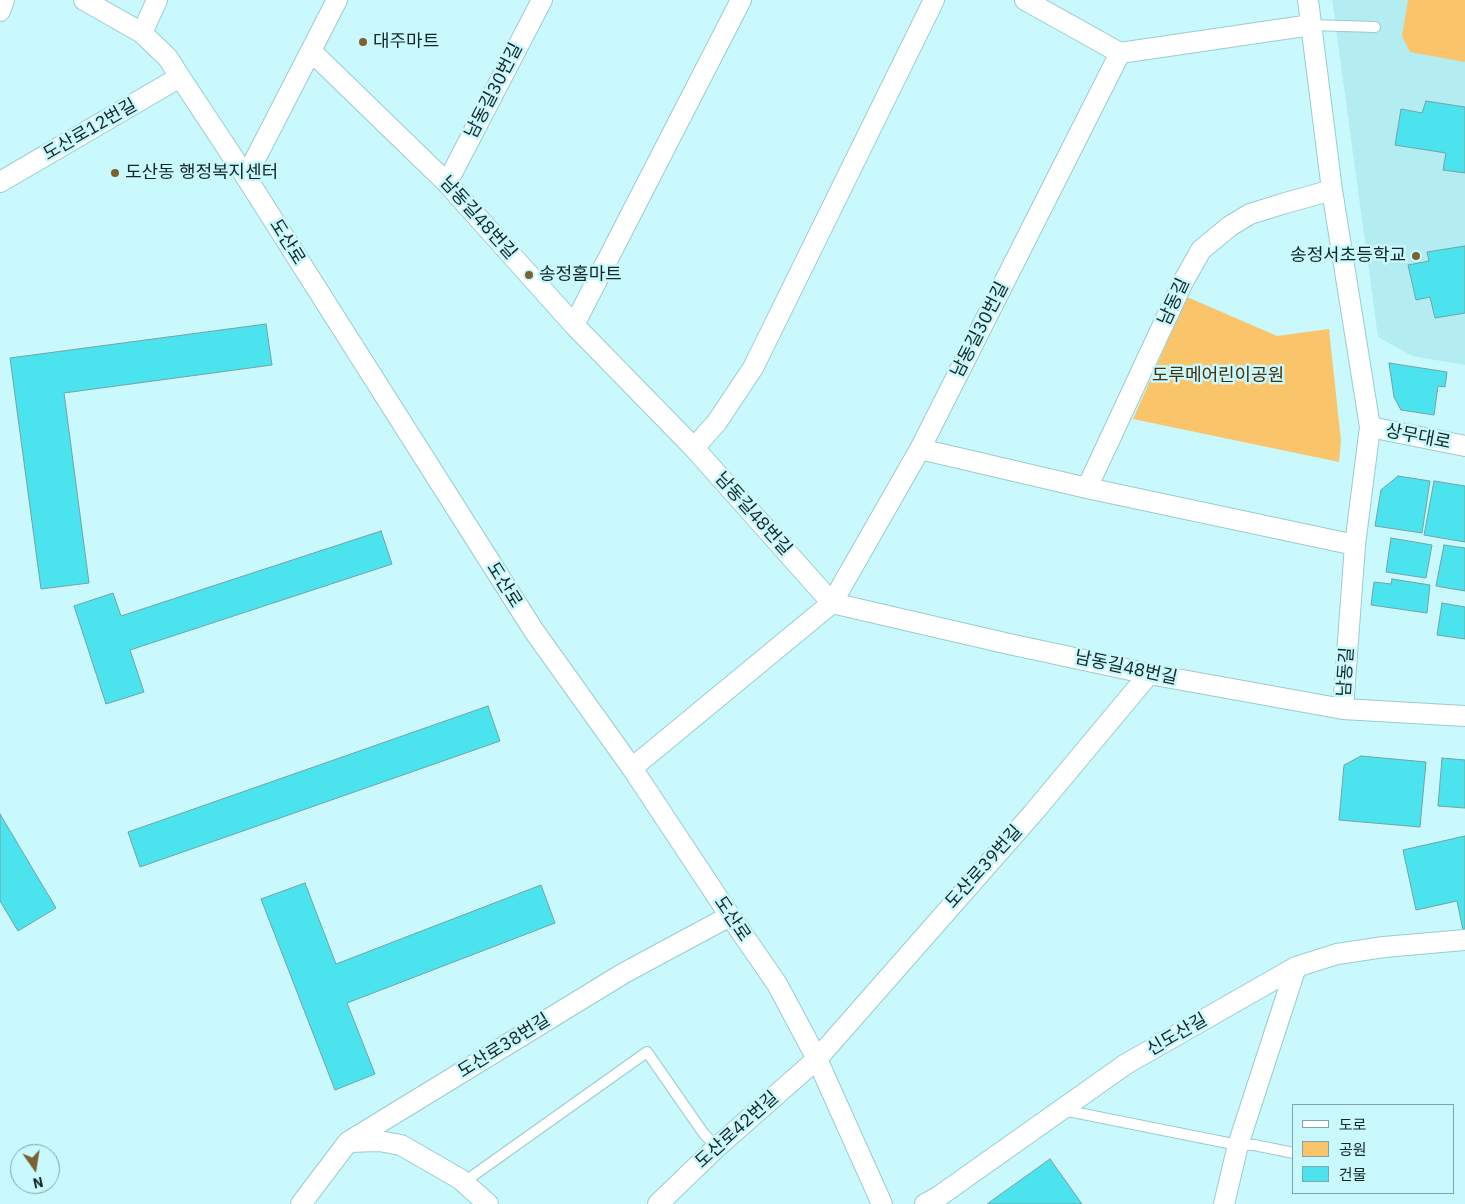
<!DOCTYPE html>
<meta charset="utf-8">
<style>
body{margin:0}
#map{position:relative;width:1465px;height:1204px;overflow:hidden;background:#c9f9fd;font-family:"IBM Plex Sans","Noto Sans KR",sans-serif}
canvas{display:block}
.legend{position:absolute;left:1292px;top:1104px;width:162px;height:90px;box-sizing:border-box;background:#c9f9fd;border:1px solid #81a5a8;margin:0;padding:6px 9px;list-style:none;font-size:15px;color:#142728}
.legend li{display:flex;align-items:center;gap:10px;height:25px}
.legend b{width:25px;border:1px solid #81a5a8}
.north{position:absolute;left:10px;top:1144px;width:50px;height:50px;box-sizing:border-box;background:#c9f9fd;border:1px solid #81a5a8;border-radius:50%;rotate:167deg;font-size:14px;font-weight:700;line-height:20px;text-align:center;color:#142728}
.north::after{content:'';display:block;margin:auto;width:18px;height:22px;background:#7c6133;clip-path:polygon(50% 0,100% 100%,50% 72%,0 100%)}
</style>
<div id="map">
<canvas width="1465" height="1204"></canvas>
<ul class="legend">
<li><b style="height:6px;background:#fff"></b>도로</li>
<li><b style="height:14px;background:#f9c46a"></b>공원</li>
<li><b style="height:14px;background:#4be3ed"></b>건물</li>
</ul>
<div class="north">N</div>
</div>
<script>
const ctx = document.querySelector('canvas').getContext('2d');
ctx.lineJoin = 'round';
function paint(path, color) { ctx.fillStyle = color; ctx.fill(path, 'evenodd'); }
const toPath = rows => new Path2D(rows.map(r => 'M' + r).join(''));
function trace(path, color, width, dash) { ctx.strokeStyle = color; ctx.lineWidth = width; ctx.lineCap = dash ? 'butt' : 'round'; ctx.setLineDash(dash || []); ctx.stroke(path); }
function label(font, color, halo, rows, align = 'center') {
  ctx.font = font + ' "IBM Plex Sans","Noto Sans KR",sans-serif'; ctx.lineWidth = 5; ctx.setLineDash([]); ctx.textBaseline = 'middle'; ctx.strokeStyle = halo; ctx.fillStyle = color; for (const [text, x, y, turn = 0] of rows) {
    ctx.save(); ctx.translate(x, y); ctx.rotate((+turn || 0) * Math.PI / 180); ctx.textAlign = isNaN(turn) ? turn : align; if (halo) ctx.strokeText(text, 0, 0); ctx.fillText(text, 0, 0); ctx.restore();
  }
}
paint(toPath([
 [1332,0,1465,0,1465,365,1412,356,1378,337]
]), '#b3edf1');
paint(toPath([
 [1408,0,1465,0,1465,62,1410,52,1402,36],
 [1187,297,1277,336,1329,329,1341,441,1339,462,1133,419]
]), '#f9c46a');
const building = toPath([
 [1426,101,1465,107,1465,173,1443,170,1446,153,1395,145,1401,109,1422,113,1426,101],
 [1465,246,1465,313,1435,318,1430,297,1416,300,1408,265,1429,261,1427,252,1465,246],
 [266,324,272,365,64,393,89,583,41,589,10,358,266,324],
 [1389,363,1447,372,1445,387,1438,386,1434,415,1401,410,1394,397,1389,363],
 [1398,476,1430,481,1422,533,1375,526,1381,490,1398,476],
 [1434,481,1465,486,1465,542,1424,535,1434,481],
 [381,531,392,564,130,650,144,692,106,704,74,606,113,593,121,616,381,531],
 [1391,538,1432,545,1426,578,1386,572,1391,538],
 [1444,545,1465,548,1465,591,1436,586,1444,545],
 [1392,579,1430,585,1427,613,1371,605,1374,582,1391,584,1392,579],
 [1442,603,1465,607,1465,639,1437,635,1442,603],
 [488,706,500,741,140,867,128,832,488,706],
 [1361,756,1426,762,1420,827,1339,820,1344,765,1361,756],
 [1442,758,1465,760,1465,808,1438,806,1442,758],
 [0,814,56,908,18,931,0,901,0,814],
 [1465,836,1465,930,1463,930,1457,901,1416,910,1403,850,1465,836],
 [305,883,336,964,541,885,555,923,347,1003,375,1074,335,1090,261,899,305,883],
 [1050,1159,1082,1204,987,1204,1050,1159]
]);
paint(building, '#4be3ed');
trace(building, '#74a2a5', 1);
const lane = toPath([
 [1311,25,1375,27],
 [1063,1110,1238,1145,1254,1145,1294,1153],
 [464,1182,647,1052,704,1134,717,1147]
]);
const street = toPath([
 [84,0,142,33,168,58,180,77,246,177,534,631,632,768,730,916,777,984,817,1059,882,1204],
 [1308,0,1332,190,1370,427,1355,545,1343,709],
 [0,11,4,0],
 [142,33,157,0],
 [311,51,447,183,574,325,694,448,832,603,1009,644,1149,674,1343,709,1465,716],
 [1120,53,1311,25],
 [246,177,337,0],
 [0,182,180,77],
 [447,183,542,0],
 [574,325,741,0],
 [1370,427,1465,446],
 [694,448,717,422,753,368,934,0],
 [920,449,1087,488,1355,545],
 [1087,488,1183,282,1201,250,1230,226,1250,214,1282,204,1332,190],
 [632,768,832,603,920,449,1120,53,1025,0],
 [349,1142,379,1141,401,1145,460,1179,488,1204],
 [301,1204,348,1142,624,973,730,916],
 [658,1204,717,1147,817,1059,1034,812,1149,674],
 [925,1204,938,1197,1126,1064,1296,967,1337,954,1384,947,1465,940],
 [1224,1204,1238,1145,1296,967]
]);
trace(lane, '#9ccbce', 12);
trace(street, '#9ccbce', 22);
trace(lane, '#fff', 10);
trace(street, '#fff', 20);
for (const [x, y, r, color] of [
 [363,42,5,"#7c6133"],
 [115,173,5,"#7c6133"],
 [1416,256,5,"#7c6133"],
 [529,275,5,"#7c6133"]
]) { const dot = new Path2D(); dot.arc(x, y, r, 0, 2 * Math.PI); ctx.fillStyle = color; ctx.fill(dot); trace(dot, '#c9f9fd', 2); }
label('18px', '#142728', '#c9f9fd', [
 ["대주마트",373,42],
 ["도산동 행정복지센터",125,173],
 ["송정서초등학교",1406,256,"right"],
 ["송정홈마트",539,275]
], 'left');
label('18px', '#142728', '#c9f9fd', [
 ["남동길30번길",494,91,-63],
 ["도산로12번길",90,130,-30],
 ["남동길48번길",478,218,48],
 ["도산로",287,242,58],
 ["남동길",1174,302,-65],
 ["남동길30번길",980,330,-63],
 ["상무대로",1418,437,11],
 ["남동길48번길",753,514,48],
 ["도산로",504,585,58],
 ["남동길48번길",1126,668,12],
 ["남동길",1346,672,-86],
 ["도산로39번길",984,867,-48],
 ["도산로",732,919,56],
 ["신도산길",1177,1035,-30],
 ["도산로38번길",504,1046,-32],
 ["도산로42번길",737,1130,-42]
]);
label('18px', '#473109', '#c9f9fd', [
 ["도루메어린이공원",1218,376]
]);
</script>
